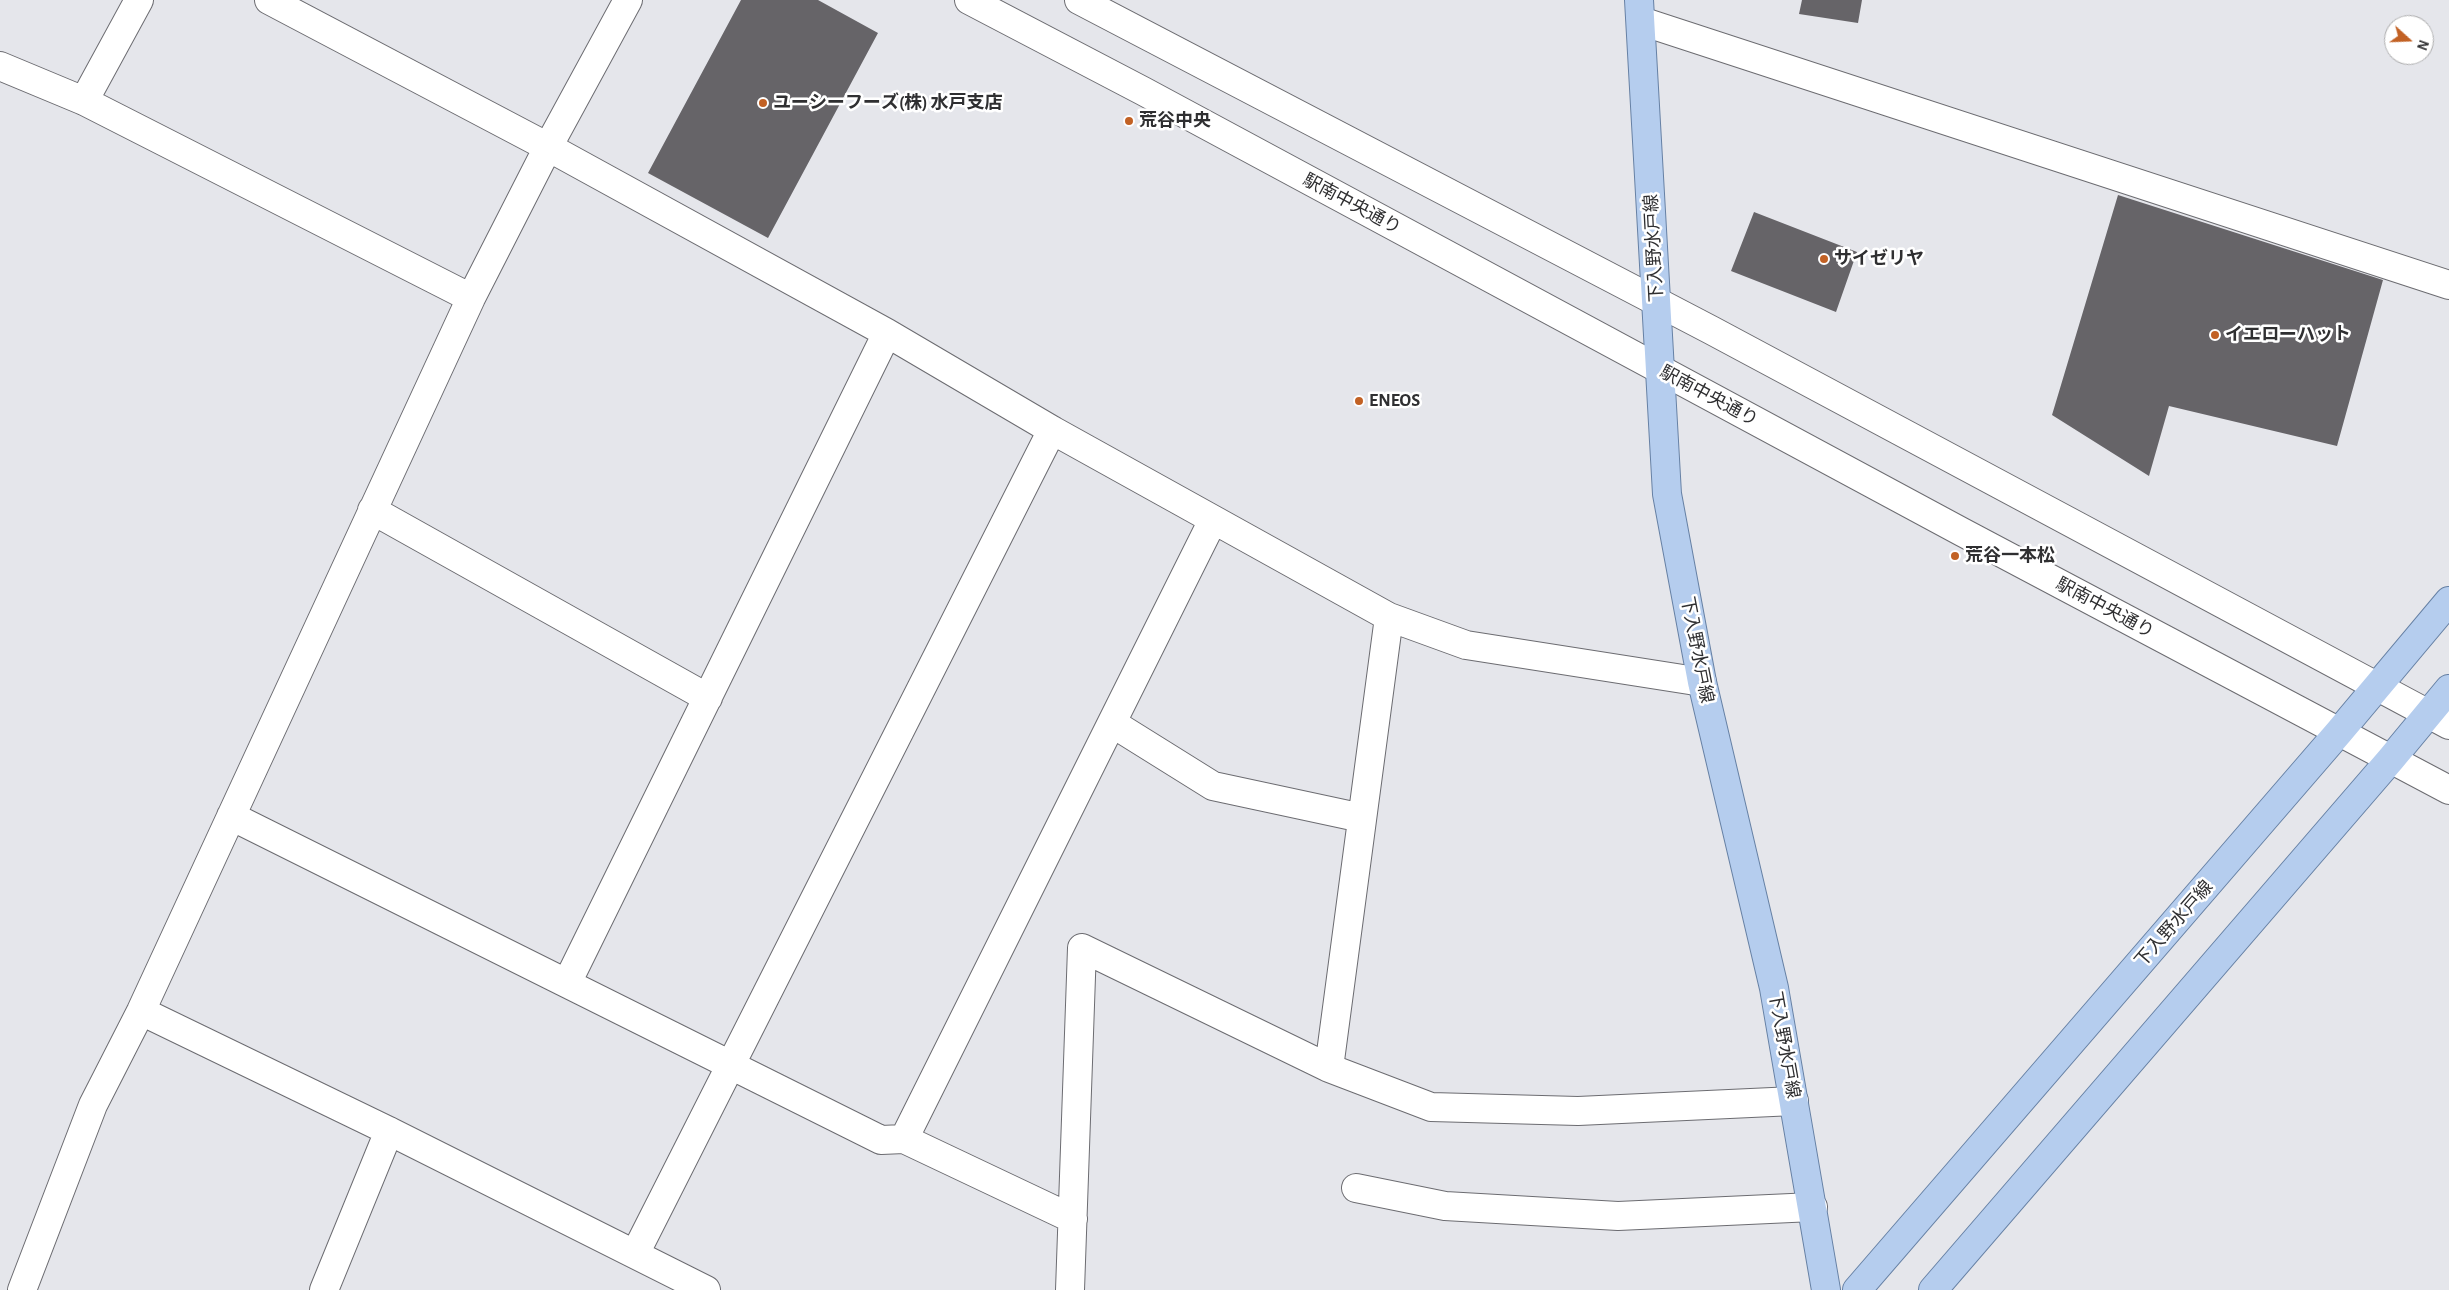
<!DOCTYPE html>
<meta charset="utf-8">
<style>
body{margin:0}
#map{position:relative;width:2449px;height:1290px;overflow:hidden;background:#e5e6eb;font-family:"Alegreya Sans",sans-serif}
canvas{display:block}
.north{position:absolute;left:2384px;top:15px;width:50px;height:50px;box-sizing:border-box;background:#fff;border:1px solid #acacad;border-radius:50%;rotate:110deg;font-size:14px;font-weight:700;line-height:20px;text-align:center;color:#2f2f31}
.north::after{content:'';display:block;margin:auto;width:18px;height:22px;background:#c26124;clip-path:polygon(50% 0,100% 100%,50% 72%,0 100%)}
</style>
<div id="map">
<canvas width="2449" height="1290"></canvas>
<div class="north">N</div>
</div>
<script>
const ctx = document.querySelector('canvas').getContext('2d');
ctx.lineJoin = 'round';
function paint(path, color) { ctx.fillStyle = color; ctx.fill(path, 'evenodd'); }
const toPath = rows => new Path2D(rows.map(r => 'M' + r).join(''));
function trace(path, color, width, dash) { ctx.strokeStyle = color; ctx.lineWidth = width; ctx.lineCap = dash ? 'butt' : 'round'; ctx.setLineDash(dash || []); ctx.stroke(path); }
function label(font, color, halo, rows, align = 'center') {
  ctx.font = font + ' "Alegreya Sans","Noto Sans JP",sans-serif'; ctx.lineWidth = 5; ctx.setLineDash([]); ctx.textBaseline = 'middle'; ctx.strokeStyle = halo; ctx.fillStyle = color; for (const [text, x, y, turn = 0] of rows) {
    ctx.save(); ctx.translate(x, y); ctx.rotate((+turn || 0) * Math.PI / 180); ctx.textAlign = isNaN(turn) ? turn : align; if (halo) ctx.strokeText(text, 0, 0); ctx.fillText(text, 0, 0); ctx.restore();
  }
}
paint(toPath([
 [741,0,818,0,878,33,768,238,648,173],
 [1802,0,1862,0,1858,23,1799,14],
 [2118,195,2383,280,2337,446,2169,406,2149,476,2052,415],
 [1754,212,1857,252,1836,312,1731,271]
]), '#666468');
const minor = toPath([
 [269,0,548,147,887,333,1052,430,1389,617,1466,645,1702,682],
 [969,0,1143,91,1962,532,2449,790],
 [1079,0,1711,330,2449,725],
 [1641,21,2449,285],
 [0,66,84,101,471,298],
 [84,101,139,0],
 [372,510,708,698],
 [1112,723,1213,786,1362,818],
 [231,816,881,1140,904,1139,1213,520],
 [567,983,887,333],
 [141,1011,389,1131,706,1290],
 [1329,1068,1431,1107,1578,1111,1794,1101],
 [904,1139,1073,1219],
 [1356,1188,1445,1206,1618,1216,1813,1207],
 [635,1254,1052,430],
 [22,1290,93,1105,141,1011,471,298,548,147,628,0],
 [324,1290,389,1131],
 [1070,1290,1082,948,1329,1068,1389,617]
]);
const major = toPath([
 [1639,0,1667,494,1702,682,1774,988,1826,1290],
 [1857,1290,2339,732,2449,601],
 [1933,1290,2391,759,2449,689]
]);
trace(minor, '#6c6c71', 30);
trace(major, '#6680a4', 30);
trace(minor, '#fff', 28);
trace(major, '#b5cdee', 28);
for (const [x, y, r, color] of [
 [763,103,5,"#c26124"],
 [1129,121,5,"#c26124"],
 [1824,259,5,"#c26124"],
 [2215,335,5,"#c26124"],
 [1359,401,5,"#c26124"],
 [1955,556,5,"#c26124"]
]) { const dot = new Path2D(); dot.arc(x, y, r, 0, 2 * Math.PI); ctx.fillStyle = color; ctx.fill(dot); trace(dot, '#fff', 2); }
label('bold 18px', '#2f2f31', '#fff', [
 ["ユーシーフーズ(株) 水戸支店",773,103],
 ["荒谷中央",1139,121],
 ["サイゼリヤ",1834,259],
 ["イエローハット",2225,335],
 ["ENEOS",1369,401],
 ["荒谷一本松",1965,556]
], 'left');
label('18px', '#2f2f31', '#fff', [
 ["駅南中央通り",1352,204,28],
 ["下入野水戸線",1654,248,-93],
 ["駅南中央通り",1709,396,28],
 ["駅南中央通り",2105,608,28],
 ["下入野水戸線",1697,650,79],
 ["下入野水戸線",2174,924,-49],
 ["下入野水戸線",1784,1045,80]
]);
</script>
